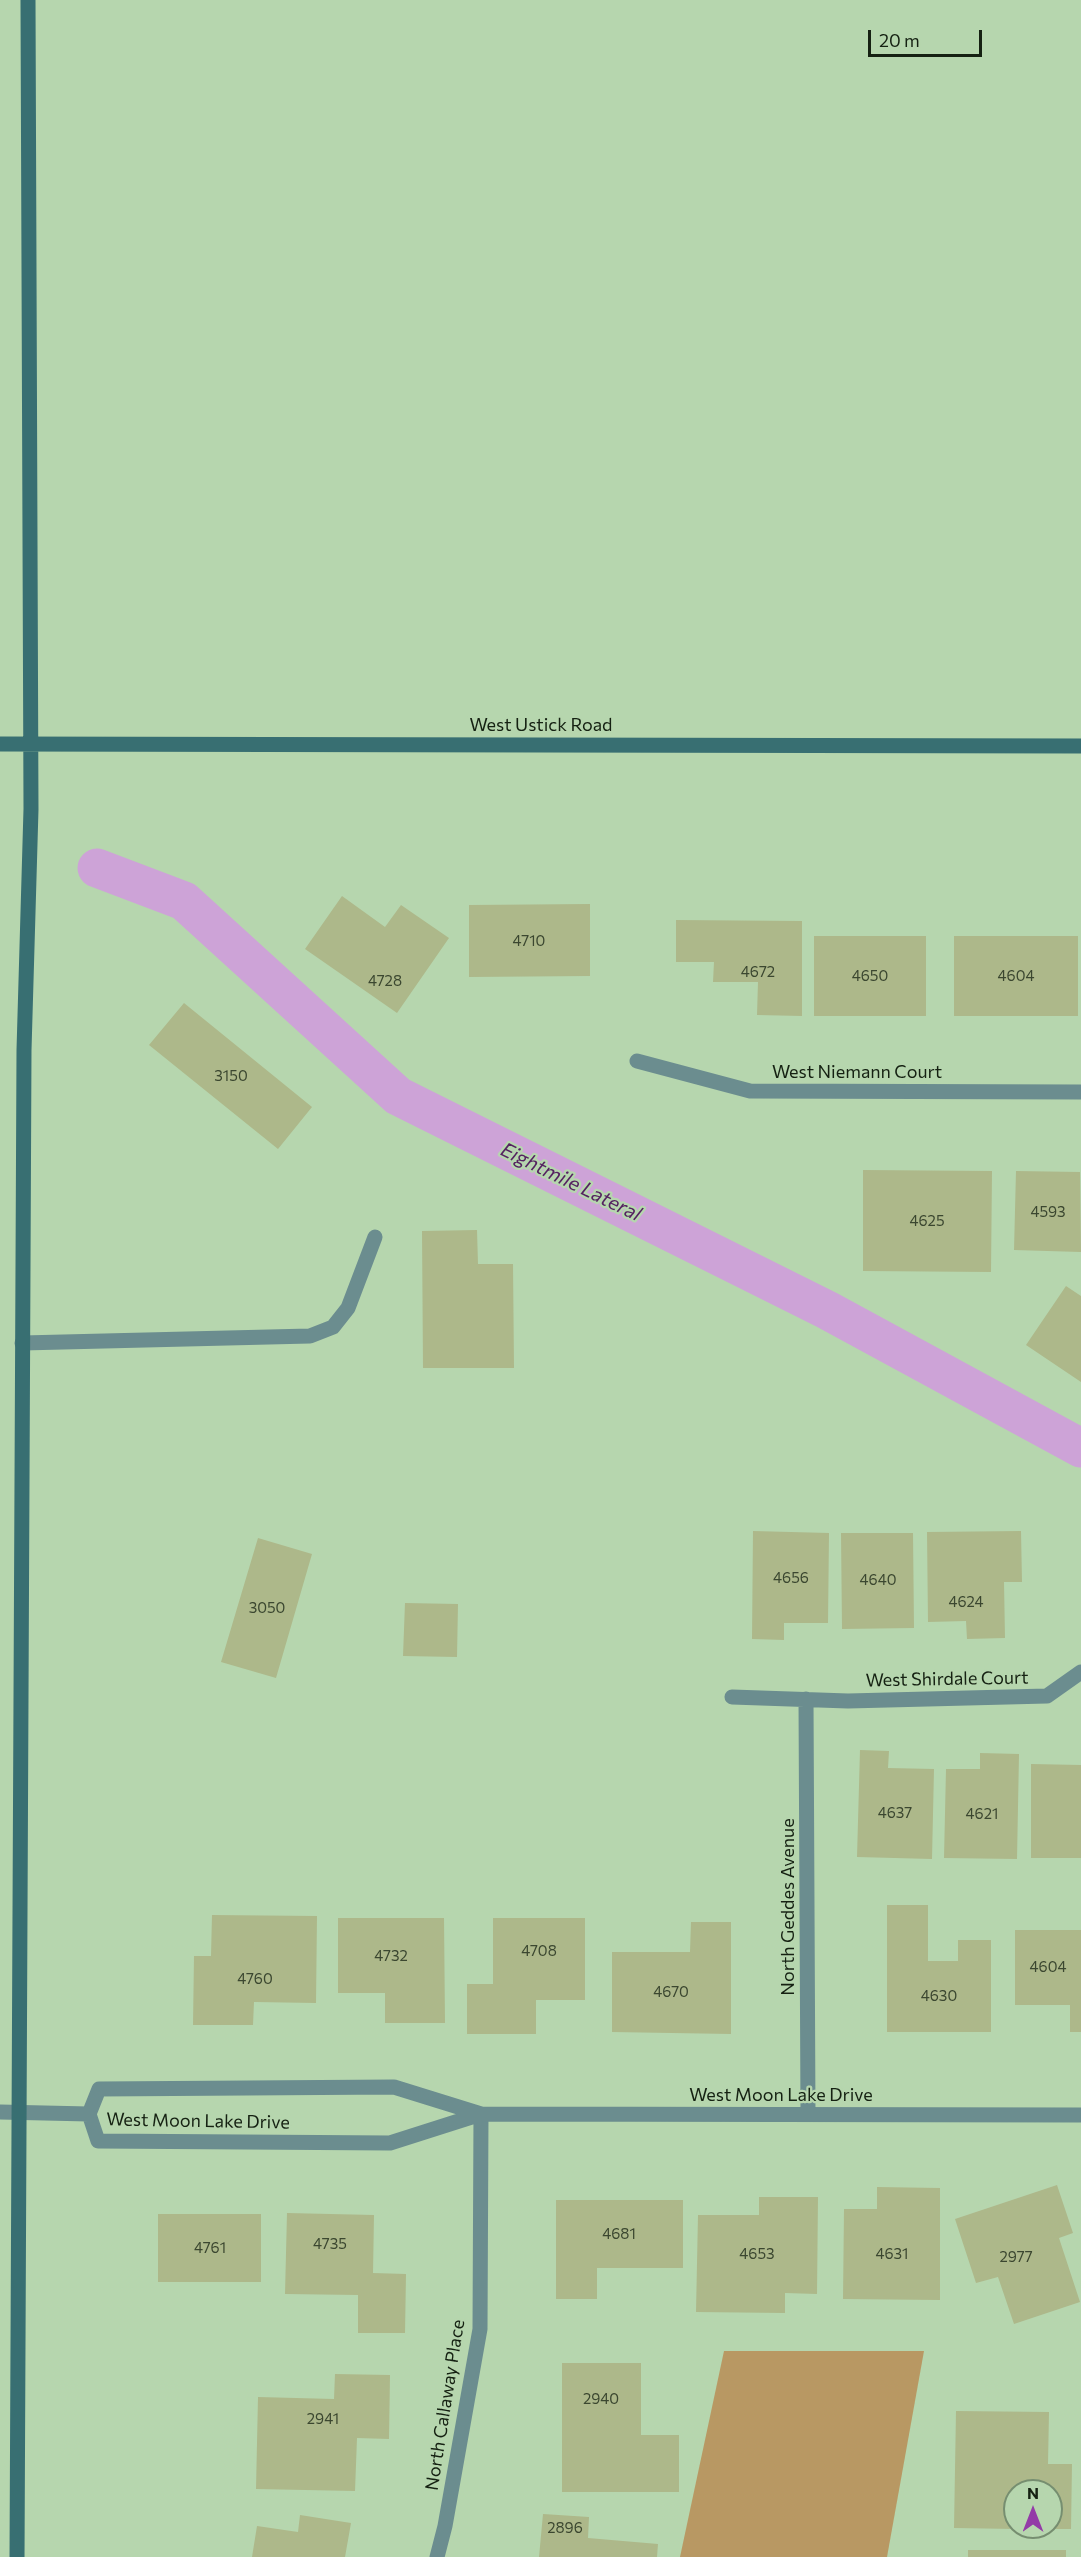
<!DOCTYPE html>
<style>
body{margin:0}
#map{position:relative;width:1081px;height:2557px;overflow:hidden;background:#b6d6ae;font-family:Commissioner,sans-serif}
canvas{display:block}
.north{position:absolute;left:1003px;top:2479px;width:60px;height:60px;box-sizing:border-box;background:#b6d6ae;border:2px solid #768e70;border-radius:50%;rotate:0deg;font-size:16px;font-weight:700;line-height:24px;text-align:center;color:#152112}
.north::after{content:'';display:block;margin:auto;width:21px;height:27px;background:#933ba7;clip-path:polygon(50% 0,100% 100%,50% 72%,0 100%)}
.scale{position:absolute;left:868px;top:30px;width:114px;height:27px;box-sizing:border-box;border:3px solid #152112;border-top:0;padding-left:8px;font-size:18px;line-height:21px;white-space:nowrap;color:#152112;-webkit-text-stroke:4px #b6d6ae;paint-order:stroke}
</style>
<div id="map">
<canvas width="1081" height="2557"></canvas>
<div class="north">N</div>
<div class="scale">20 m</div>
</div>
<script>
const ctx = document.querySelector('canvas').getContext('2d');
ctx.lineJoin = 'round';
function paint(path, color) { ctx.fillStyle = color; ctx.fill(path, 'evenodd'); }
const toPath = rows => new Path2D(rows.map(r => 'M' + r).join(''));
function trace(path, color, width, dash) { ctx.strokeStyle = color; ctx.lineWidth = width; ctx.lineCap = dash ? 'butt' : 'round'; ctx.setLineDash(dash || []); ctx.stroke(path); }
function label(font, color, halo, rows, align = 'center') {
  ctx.font = font + ' Commissioner,sans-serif'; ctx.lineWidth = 4.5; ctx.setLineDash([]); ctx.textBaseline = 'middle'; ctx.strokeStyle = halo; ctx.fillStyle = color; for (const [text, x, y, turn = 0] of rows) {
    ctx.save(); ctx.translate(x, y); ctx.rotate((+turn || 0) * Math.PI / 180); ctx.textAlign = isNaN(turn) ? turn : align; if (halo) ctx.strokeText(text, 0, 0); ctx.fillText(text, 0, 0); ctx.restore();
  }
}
paint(toPath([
 [724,2351,924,2351,887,2557,680,2557]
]), '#b89863');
trace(toPath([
 [97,868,184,901,398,1096,827,1310,1081,1448]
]), '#cda3d7', 39);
paint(toPath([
 [342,896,385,927,401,905,449,938,397,1013,305,949],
 [590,904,590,976,469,977,469,905],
 [676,920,802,921,802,1016,757,1015,758,982,713,982,714,962,676,962],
 [814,936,926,936,926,1016,814,1016],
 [954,936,1078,936,1078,1016,954,1016],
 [184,1003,312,1107,278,1149,149,1045],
 [863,1170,992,1171,991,1272,863,1271],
 [1016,1171,1080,1172,1081,1252,1014,1250],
 [477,1230,478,1264,513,1264,514,1368,423,1368,422,1231],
 [1066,1286,1081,1296,1081,1382,1026,1345],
 [753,1531,829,1533,828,1623,784,1623,784,1640,752,1639],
 [1021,1531,1022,1582,1004,1582,1005,1638,967,1639,966,1621,928,1622,927,1532],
 [841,1533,913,1533,914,1628,842,1629],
 [258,1538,312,1554,276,1678,221,1662],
 [405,1603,458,1604,457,1657,403,1656],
 [860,1750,889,1751,888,1768,934,1769,932,1859,857,1857],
 [980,1753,1019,1754,1017,1859,944,1858,946,1769,980,1769],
 [1031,1764,1081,1765,1081,1858,1031,1858],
 [887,1905,928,1905,928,1961,958,1961,958,1940,991,1940,991,2032,887,2032],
 [212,1915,317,1916,316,2003,254,2002,253,2025,193,2025,194,1956,211,1956],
 [338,1918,444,1918,445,2023,385,2023,385,1993,338,1993],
 [493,1918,585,1918,585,2000,536,2000,536,2034,467,2034,467,1984,493,1984],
 [691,1922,731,1922,731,2034,612,2032,612,1952,690,1952],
 [1015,1930,1081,1930,1081,2032,1070,2032,1070,2005,1015,2005],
 [1057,2185,1073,2233,1059,2238,1080,2302,1014,2324,998,2277,976,2283,955,2219],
 [877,2187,940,2188,940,2300,843,2299,844,2209,877,2209],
 [759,2197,818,2197,817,2294,785,2293,785,2313,696,2312,698,2215,759,2215],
 [556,2200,683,2200,683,2268,597,2268,597,2299,556,2299],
 [287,2213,374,2215,373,2273,406,2274,405,2333,358,2333,358,2295,285,2294],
 [158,2214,261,2214,261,2282,158,2282],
 [562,2363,641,2363,641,2435,679,2435,679,2492,562,2492],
 [335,2374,390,2375,389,2439,357,2438,355,2491,256,2489,258,2397,334,2399],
 [956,2411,1049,2412,1048,2464,1072,2464,1071,2529,1051,2529,1051,2491,1015,2491,1015,2529,954,2528],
 [543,2514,589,2517,588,2538,658,2544,657,2557,539,2557],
 [300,2515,351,2523,345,2557,252,2557,257,2526,298,2532],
 [968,2550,1066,2550,1066,2557,968,2557]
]), '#adb88a');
trace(toPath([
 [22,1343,310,1336,333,1327,348,1308,375,1237]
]), '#6b8d8f', 15);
trace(toPath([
 [637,1061,750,1091,1081,1092],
 [732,1697,848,1701,1047,1696,1081,1672],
 [806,1699,808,2114],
 [0,2112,89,2114],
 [481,2114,390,2143,98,2141,89,2114,99,2089,394,2087,481,2114,1081,2115],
 [437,2557,445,2526,480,2329,481,2114]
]), '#6b8d8f', 15);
trace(toPath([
 [0,744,1081,746],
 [17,2557,24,1050,31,809,28,0]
]), '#386f72', 15);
label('15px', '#3b4730', null, [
 ["4710",529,941],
 ["4672",758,972],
 ["4650",870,976],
 ["4604",1016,976],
 ["4728",385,981],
 ["3150",231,1076],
 ["4593",1048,1212],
 ["4625",927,1221],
 ["4656",791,1578],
 ["4640",878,1580],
 ["4624",966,1602],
 ["3050",267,1608],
 ["4637",895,1813],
 ["4621",982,1814],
 ["4708",539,1951],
 ["4732",391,1956],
 ["4604",1048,1967],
 ["4760",255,1979],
 ["4670",671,1992],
 ["4630",939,1996],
 ["4681",619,2234],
 ["4735",330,2244],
 ["4761",210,2248],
 ["4653",757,2254],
 ["4631",892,2254],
 ["2977",1016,2257],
 ["2940",601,2399],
 ["2941",323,2419],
 ["2896",565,2528]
]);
label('18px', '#152112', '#b6d6ae', [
 ["West Ustick Road",541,725],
 ["West Niemann Court",857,1072],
 ["West Shirdale Court",947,1679,-1],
 ["North Geddes Avenue",788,1907,-90],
 ["West Moon Lake Drive",781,2095],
 ["West Moon Lake Drive",198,2121,1],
 ["North Callaway Place",445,2405,-81]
]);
label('italic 20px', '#552261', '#b6d6ae', [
 ["Eightmile Lateral",571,1182,26]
]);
</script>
